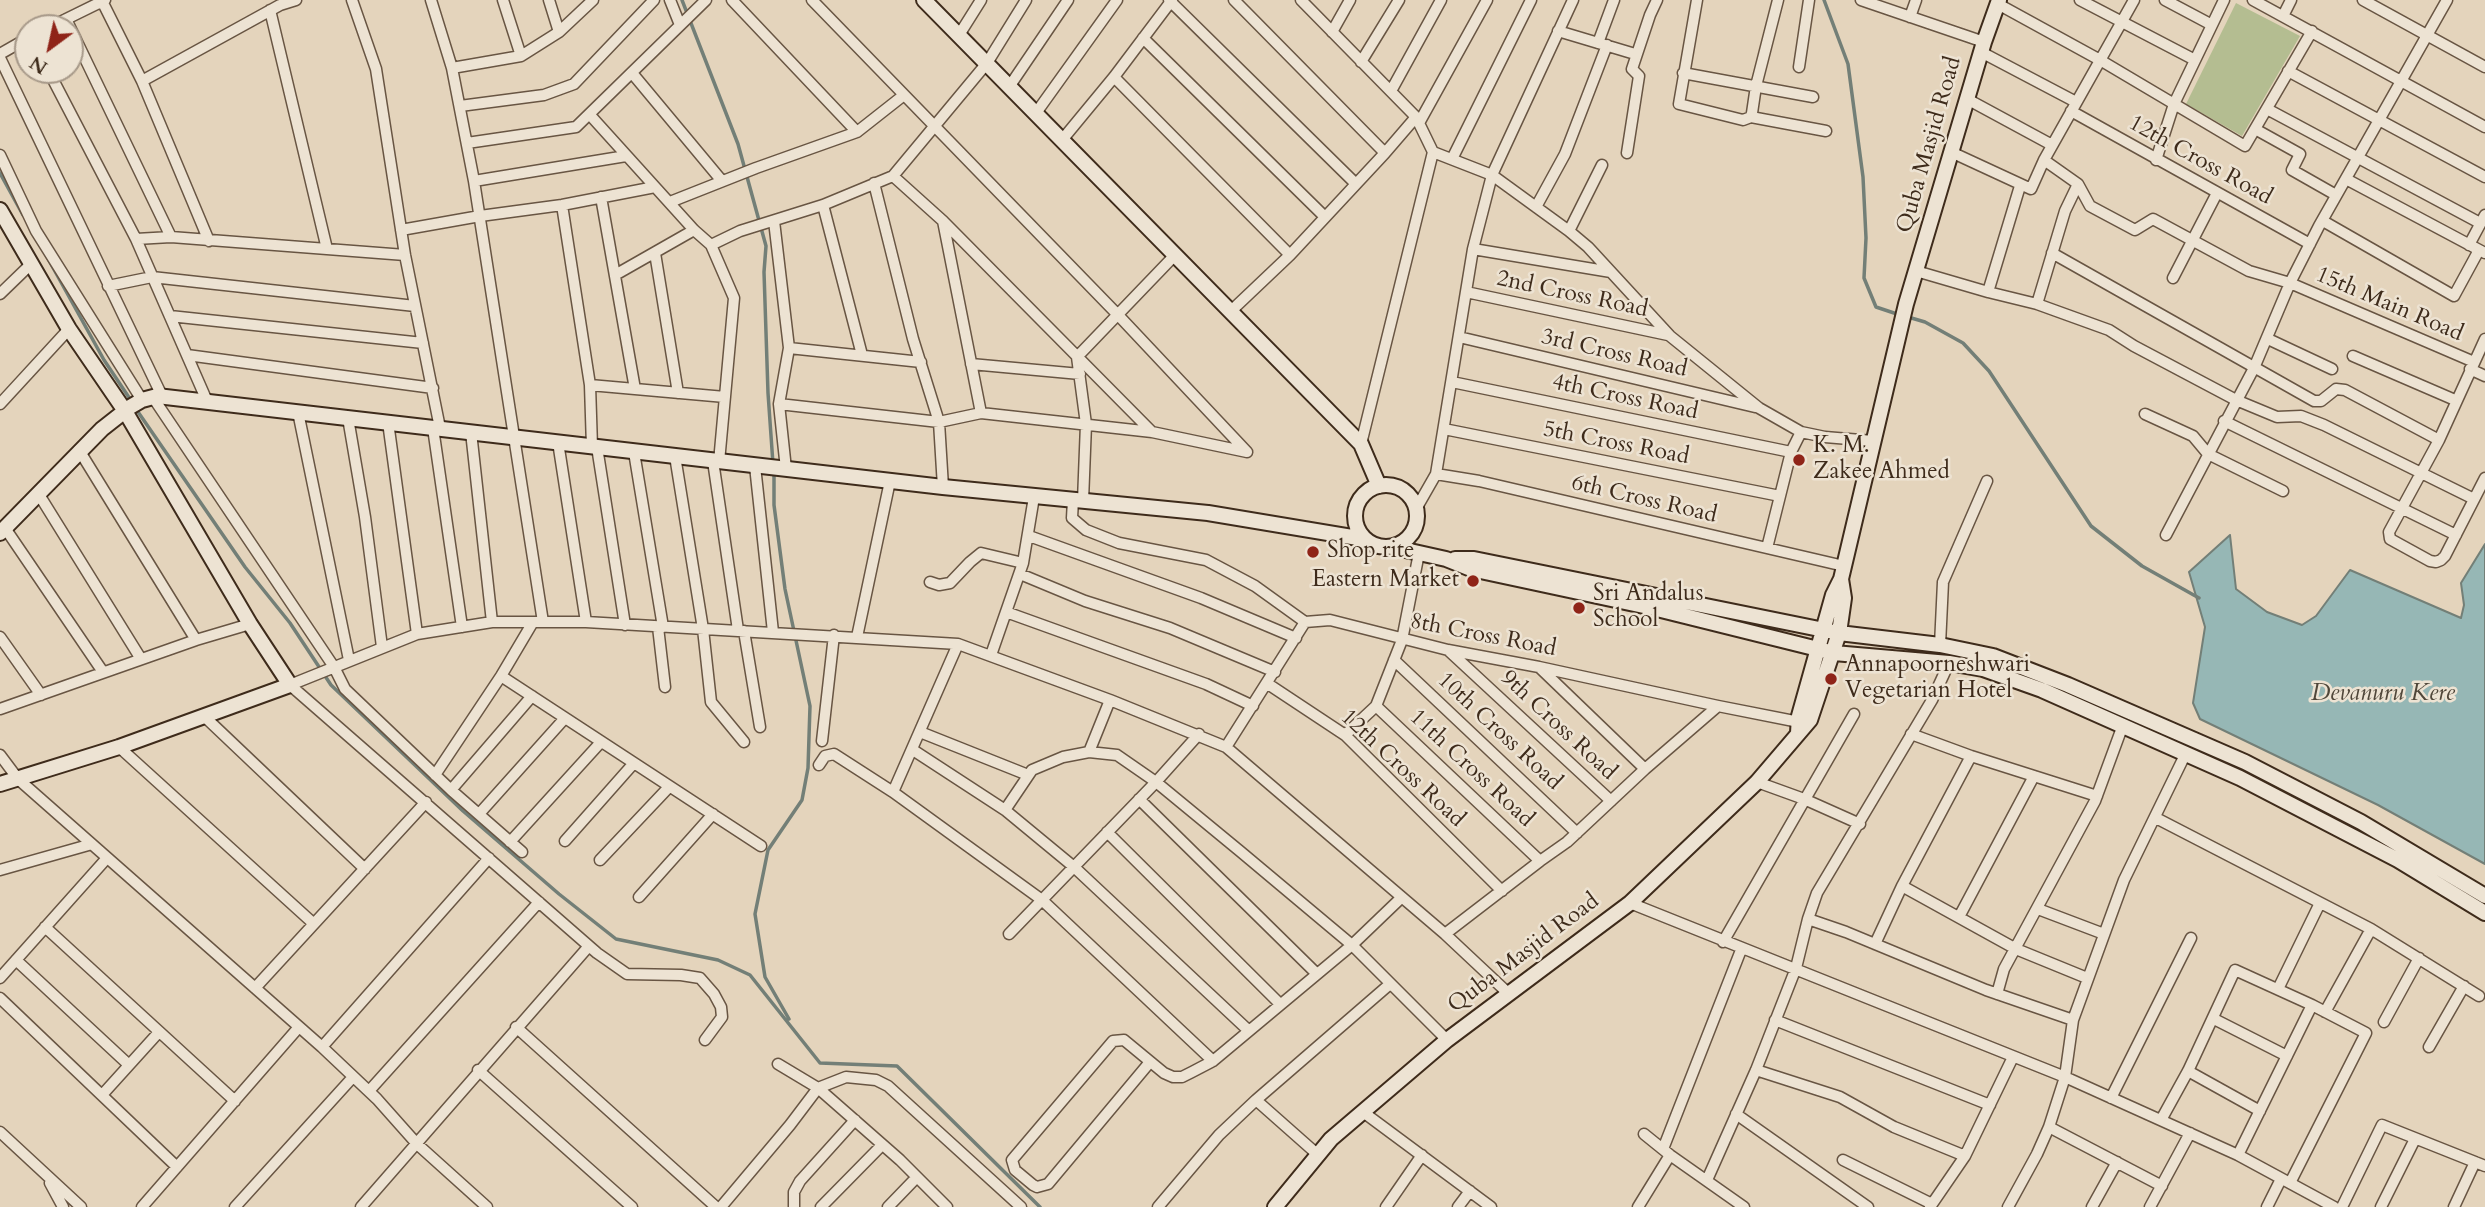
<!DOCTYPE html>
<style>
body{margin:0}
#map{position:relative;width:2485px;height:1207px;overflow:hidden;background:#e4d4bc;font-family:Cardo,serif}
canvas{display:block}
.north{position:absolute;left:14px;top:14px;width:70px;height:70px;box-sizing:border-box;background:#ede3d3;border:2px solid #a79989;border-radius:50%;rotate:213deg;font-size:19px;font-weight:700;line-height:28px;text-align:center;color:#3e2b1b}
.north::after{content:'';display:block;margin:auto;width:24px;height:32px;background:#8f2418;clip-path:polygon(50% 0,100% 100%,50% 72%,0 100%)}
</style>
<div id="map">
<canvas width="2485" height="1207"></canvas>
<div class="north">N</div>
</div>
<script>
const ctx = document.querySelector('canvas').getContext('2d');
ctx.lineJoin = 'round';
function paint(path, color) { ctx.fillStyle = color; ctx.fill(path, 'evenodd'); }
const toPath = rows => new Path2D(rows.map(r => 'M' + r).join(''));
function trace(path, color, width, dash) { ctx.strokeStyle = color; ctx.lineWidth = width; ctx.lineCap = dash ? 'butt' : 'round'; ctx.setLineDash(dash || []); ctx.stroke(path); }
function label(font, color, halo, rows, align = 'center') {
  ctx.font = font + ' Cardo,serif'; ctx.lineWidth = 5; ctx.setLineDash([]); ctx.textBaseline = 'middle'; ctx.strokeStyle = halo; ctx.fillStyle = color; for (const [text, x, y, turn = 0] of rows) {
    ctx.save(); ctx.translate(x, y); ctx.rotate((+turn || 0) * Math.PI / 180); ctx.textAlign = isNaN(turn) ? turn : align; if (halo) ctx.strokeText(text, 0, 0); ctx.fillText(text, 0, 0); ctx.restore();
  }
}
paint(toPath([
 [2236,3,2300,36,2242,136,2186,104]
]), '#b4bd91');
const water = toPath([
 [2230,535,2236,589,2267,612,2302,625,2316,616,2350,570,2461,618,2464,605,2461,583,2485,544,2485,864,2378,805,2200,719,2193,703,2205,627,2189,572,2230,535]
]);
paint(water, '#96b7b5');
trace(water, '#737f77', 2);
trace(toPath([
 [682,0,738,144,766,246,764,272,768,393,773,464],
 [1824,0,1848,64,1863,177,1866,238,1864,278,1876,307,1900,315],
 [0,173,23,215],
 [46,255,104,360,132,402],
 [1908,317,1925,322,1963,343,1989,371,2091,526,2142,566,2199,598],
 [136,409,245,567,290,623,331,685,463,811,559,894,616,939,718,960,750,975,820,1063,897,1066,1040,1207],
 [774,472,774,505,785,589,810,706,808,768,802,800,768,850,755,914,765,977,789,1019]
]), '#737f77', 3.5);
const street = toPath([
 [352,0,376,69,405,255,440,428],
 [431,0,452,68,474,181,543,622],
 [503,0,521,56],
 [549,0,559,32],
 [670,0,680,25],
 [732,0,857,132],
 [812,0,1119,316,1247,452],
 [1169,0,1356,184],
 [1234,0,1385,153],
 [1301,0,1416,117,1433,152,1492,175,1569,231,1588,247,1670,336,1759,408,1801,432,1825,437,1873,441],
 [1697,0,1679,104,1743,120,1751,117,1752,113,1756,86,1778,0],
 [1861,0,1984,42],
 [2080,0,2195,60],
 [2165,0,2212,25],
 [2253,0,2485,127],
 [2363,0,2485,67],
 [102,1,142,81,209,241],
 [1998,4,2100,60,2245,146,2312,31],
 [270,10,327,249],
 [2283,16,2291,0],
 [1910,17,1916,0],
 [66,19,171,237],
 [48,28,105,0],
 [1558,31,1635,54],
 [1332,32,1350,0],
 [959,35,981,0],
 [1143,38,1325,217],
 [1598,43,1614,0],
 [1981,52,2076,102],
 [0,54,28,38],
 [0,58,162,396],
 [1361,62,1399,0],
 [1799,67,1809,0],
 [452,68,521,56,559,32,593,0],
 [48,70,136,239,207,401],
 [2288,71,2485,177],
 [632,73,722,181],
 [1683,73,1813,97],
 [1114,77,1290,255],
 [142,81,280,5,296,0],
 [1009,87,1068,0],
 [1391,91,1441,0],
 [1967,99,2052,145],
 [460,106,544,95,574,84,654,0],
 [2267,109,2480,223],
 [2071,111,2310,244],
 [1036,113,1117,0],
 [590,115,694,230,711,245,734,298,719,462],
 [1751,117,1826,131],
 [1419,123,1487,0],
 [2255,129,2300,154,2292,170,2336,195],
 [1062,140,1114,77,1172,0],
 [467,143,576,127,706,0],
 [1951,152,2031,189,2044,160,2134,0],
 [1627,153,1639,76,1632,69,1650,15,1657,0],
 [0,155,36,231,142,400],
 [1452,159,1531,0],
 [2044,160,2078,184,2090,206,2135,230,2153,219,2249,271,2290,283,2474,362],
 [2156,160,2174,104,2224,0],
 [893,176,943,221,1151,431],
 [2346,179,2485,253],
 [474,181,626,156],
 [874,183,913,339,939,422,943,487],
 [601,197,635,389],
 [670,202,756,168,857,132,904,95],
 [562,205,590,385,592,447],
 [823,205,862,355],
 [1536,207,1565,154,1607,45],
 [774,221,789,348,779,404,786,469],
 [943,221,981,413],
 [2323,221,2454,296,2479,250],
 [401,230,480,216,562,205,655,187],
 [1569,231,1602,165],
 [136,239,171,237,405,255],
 [711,245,740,231,823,205,893,176,987,63,1026,0],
 [2469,245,2485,215],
 [1473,249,1611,272],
 [655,253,678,393],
 [2052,253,2314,401,2321,401,2336,389,2345,390,2439,440],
 [1916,271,1988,292,2037,304,2109,330,2134,346,2236,400,2277,417,2301,416,2324,425,2474,499],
 [615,275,694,230],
 [2173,278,2217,193],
 [108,286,152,277,415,306],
 [1466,292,1668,335],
 [1988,292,2020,186],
 [0,294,31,264],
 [2037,304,2065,211,2078,184],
 [1231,311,1290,255,1385,153,1416,117],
 [170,316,423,343],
 [1459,337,1755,407],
 [2268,339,2332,369],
 [2485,339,2439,440,2389,532,2390,539,2430,561,2436,562,2441,560,2445,556,2485,478],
 [789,348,921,362],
 [187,355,433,388],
 [2353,356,2455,400],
 [971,364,1080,374],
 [2470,369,2485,376],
 [1452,382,1791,452],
 [590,385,725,397],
 [152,396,334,667,345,689,451,790,522,852],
 [0,404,69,329],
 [779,404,939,422,981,413,1152,432,1247,452],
 [298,412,349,660],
 [2145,414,2193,436,2208,454,2283,491],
 [348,418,365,517,382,647],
 [2224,421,2456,535],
 [388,422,417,634],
 [433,428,462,627],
 [1444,429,1780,496],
 [471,432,492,622],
 [558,442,586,622],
 [1361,444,1433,152],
 [597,447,625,625],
 [79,450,196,640],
 [634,452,663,627],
 [675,456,703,629,711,702,744,742],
 [713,461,738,630],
 [755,466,773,632],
 [1436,474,1479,481,1844,566],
 [38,493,141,659],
 [1073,500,1072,518,1086,530,1119,543,1206,560,1255,586,1305,622],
 [1083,501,1086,424,1077,357,1175,255],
 [1416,509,1436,474,1473,249,1492,175,1573,0],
 [5,528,103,672],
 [2166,535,2254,368,2290,283,2319,226,2447,0],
 [1029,536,1201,598,1296,638],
 [1767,548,1791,452,1801,432],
 [1020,574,1085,601,1170,628,1275,672],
 [930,582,939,585,950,583,970,562,981,553,1023,563],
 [1006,612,1206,684,1253,706],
 [658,627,665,687],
 [744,631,760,727],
 [0,637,41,695],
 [857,637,890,481],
 [1940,645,1943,582,1987,481],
 [1448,650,1611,801],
 [991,655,1023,563,1034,497],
 [1394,660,1577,833],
 [1539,667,1645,769],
 [501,676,761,846],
 [1268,684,1345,735,1502,891],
 [290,685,417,634,492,622,586,622,958,644,1110,700,1226,747,1445,934,1509,994],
 [290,685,597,953,627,974,681,975,700,978,714,994,721,1007,722,1017,705,1040],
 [1376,706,1540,861],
 [0,709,196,640,250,624],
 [205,717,365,869],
 [920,732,1028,775],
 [1911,734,1971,756,2097,796],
 [1345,735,1376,706,1402,640,1419,553],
 [822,741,834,635],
 [119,747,314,924],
 [1226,747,1305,622,1330,620,1448,650,1539,667,1718,706,1799,722],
 [913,750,1005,810,1074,867,1248,1030],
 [1089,752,1110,700],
 [0,755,18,779,322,1047,377,1099,417,1144,487,1207],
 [819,765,825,756,834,754,893,792,1042,900,1213,1061],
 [435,775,501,676,533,622],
 [1757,782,1804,799,1860,824],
 [451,790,532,696],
 [893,792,958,644],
 [1139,799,1317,974],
 [1005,810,1032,770,1063,757,1089,752,1117,755,1156,782,1241,852,1352,945,1447,1040],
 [479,814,565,718],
 [2156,818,2371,929,2479,996],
 [1107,832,1280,1004],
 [565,841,634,763],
 [510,842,601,742],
 [600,860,669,787],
 [0,870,92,844],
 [1902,886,2016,949,2087,978],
 [639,897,713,814],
 [1630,903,2065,1077,2238,1155,2334,1207],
 [2038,909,2104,934],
 [1959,917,2034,776],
 [1808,919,1846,932,1986,990,2073,1020],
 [45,927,235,1101],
 [1009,934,1156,782,1199,734],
 [1445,934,1540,861,1567,842,1645,769,1718,706],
 [1723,942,1854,714],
 [1875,944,1902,886,1971,756],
 [16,960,129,1065],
 [0,978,107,858],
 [255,988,426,802],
 [2278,989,2320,903],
 [1997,994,2004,969,2095,801,2123,725],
 [0,998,177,1167],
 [2325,1012,2371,929],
 [2214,1019,2287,1056],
 [1775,1020,1990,1105],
 [2384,1022,2419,958],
 [516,1027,716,1207],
 [322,1047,489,858],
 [2429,1047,2464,986],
 [1150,1062,1048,1184,1037,1187,1033,1185,1015,1170,1012,1160,1113,1041,1124,1040,1164,1073,1173,1077,1182,1077,1192,1072,1213,1061,1352,945,1401,898],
 [778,1064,818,1088,900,1160,947,1207],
 [478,1070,632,1207],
 [1756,1070,1840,1097,1894,1127,1965,1156],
 [2188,1071,2260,1111],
 [369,1091,539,902],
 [102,1095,159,1032],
 [2111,1098,2191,938],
 [1256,1100,1317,1154],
 [1363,1112,1491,1207],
 [1736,1114,1868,1207],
 [2161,1120,2188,1071,2235,970,2312,1005],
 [2049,1127,2162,1186],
 [0,1132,81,1207],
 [1644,1134,1670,1155,1744,1207],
 [1663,1149,1741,950],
 [2238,1155,2312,1005,2366,1033,2290,1183],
 [1843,1160,1932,1204],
 [1707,1180,1756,1070,1796,968,1808,919,1817,893,1932,700,1949,663],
 [50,1183,63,1207],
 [142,1207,299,1027],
 [235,1207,353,1077],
 [361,1207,589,946],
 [721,1207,790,1125,818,1088,846,1077,876,1080,888,1086,1021,1207],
 [794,1207,794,1192,800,1181,855,1120],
 [821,1207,882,1145],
 [888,1207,916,1178],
 [1158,1207,1219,1135,1256,1100,1390,984],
 [1386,1207,1422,1155],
 [1458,1207,1470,1191],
 [1638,1207,1670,1155],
 [1930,1207,1965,1156,2013,1057],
 [2008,1207,2037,1154,2049,1127,2065,1077,2073,1020,2124,880,2185,755],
 [2092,1207,2117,1162],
 [2150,1207,2190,1133],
 [2267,1207,2281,1179],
 [2342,1207,2382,1125,2485,1166],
 [2381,1207,2415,1139],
 [2454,1207,2475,1162]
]);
const secondary = toPath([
 [924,0,1361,444,1379,486],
 [0,210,69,329,125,411,250,624,290,685,119,747,0,784],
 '1355 516a31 31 0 1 1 62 0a31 31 0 1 1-62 0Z',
 [0,533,102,429,130,407,142,400,157,396,943,487,1208,513,1364,539],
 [1392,547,1446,559,1471,569,1653,608,1834,653,1949,663,1983,669,2042,690,2240,778,2398,860,2485,913],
 [1455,559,1474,559,1839,633,1940,645,1993,656,2068,685,2245,762,2361,822,2485,896],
 [1798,733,1799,716,1833,595,1841,579,1906,304,1984,42,1999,0],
 [1275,1207,1331,1139,1447,1040,1630,903,1757,782,1810,720,1839,633,1844,598,1841,579]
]);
trace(street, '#685543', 13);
trace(secondary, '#3e2b1b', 18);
trace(street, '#ede3d3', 10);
trace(secondary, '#ede3d3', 14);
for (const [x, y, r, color] of [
 [1799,460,7,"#8f2418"],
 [1313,552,7,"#8f2418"],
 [1473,581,7,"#8f2418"],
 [1579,608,7,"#8f2418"],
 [1831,679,7,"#8f2418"]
]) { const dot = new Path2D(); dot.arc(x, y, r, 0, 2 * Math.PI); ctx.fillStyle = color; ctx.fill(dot); trace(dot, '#ede3d3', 2.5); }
label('23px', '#3e2b1b', '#ede3d3', [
 ["Quba Masjid Road",1930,145,-74],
 ["12th Cross Road",2200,161,29],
 ["2nd Cross Road",1572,295,12],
 ["15th Main Road",2389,305,23],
 ["3rd Cross Road",1614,354,13],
 ["4th Cross Road",1625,398,12],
 ["5th Cross Road",1616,444,11],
 ["6th Cross Road",1644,500,13],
 ["8th Cross Road",1483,636,11],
 ["9th Cross Road",1558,726,43],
 ["10th Cross Road",1499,732,43],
 ["12th Cross Road",1402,769,43],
 ["11th Cross Road",1471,769,43],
 ["Quba Masjid Road",1524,954,-37]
]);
label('23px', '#3e2b1b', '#ede3d3', [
 ["K. M.",1813,447],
 ["Zakee Ahmed",1813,473],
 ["Shop rite",1327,552],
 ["Eastern Market",1459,581,"right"],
 ["Sri Andalus",1593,595],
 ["School",1593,621],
 ["Annapoorneshwari",1845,666],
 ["Vegetarian Hotel",1845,692]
], 'left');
label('italic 24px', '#50473a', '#ede3d3', [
 ["Devanuru Kere",2383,694]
]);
</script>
